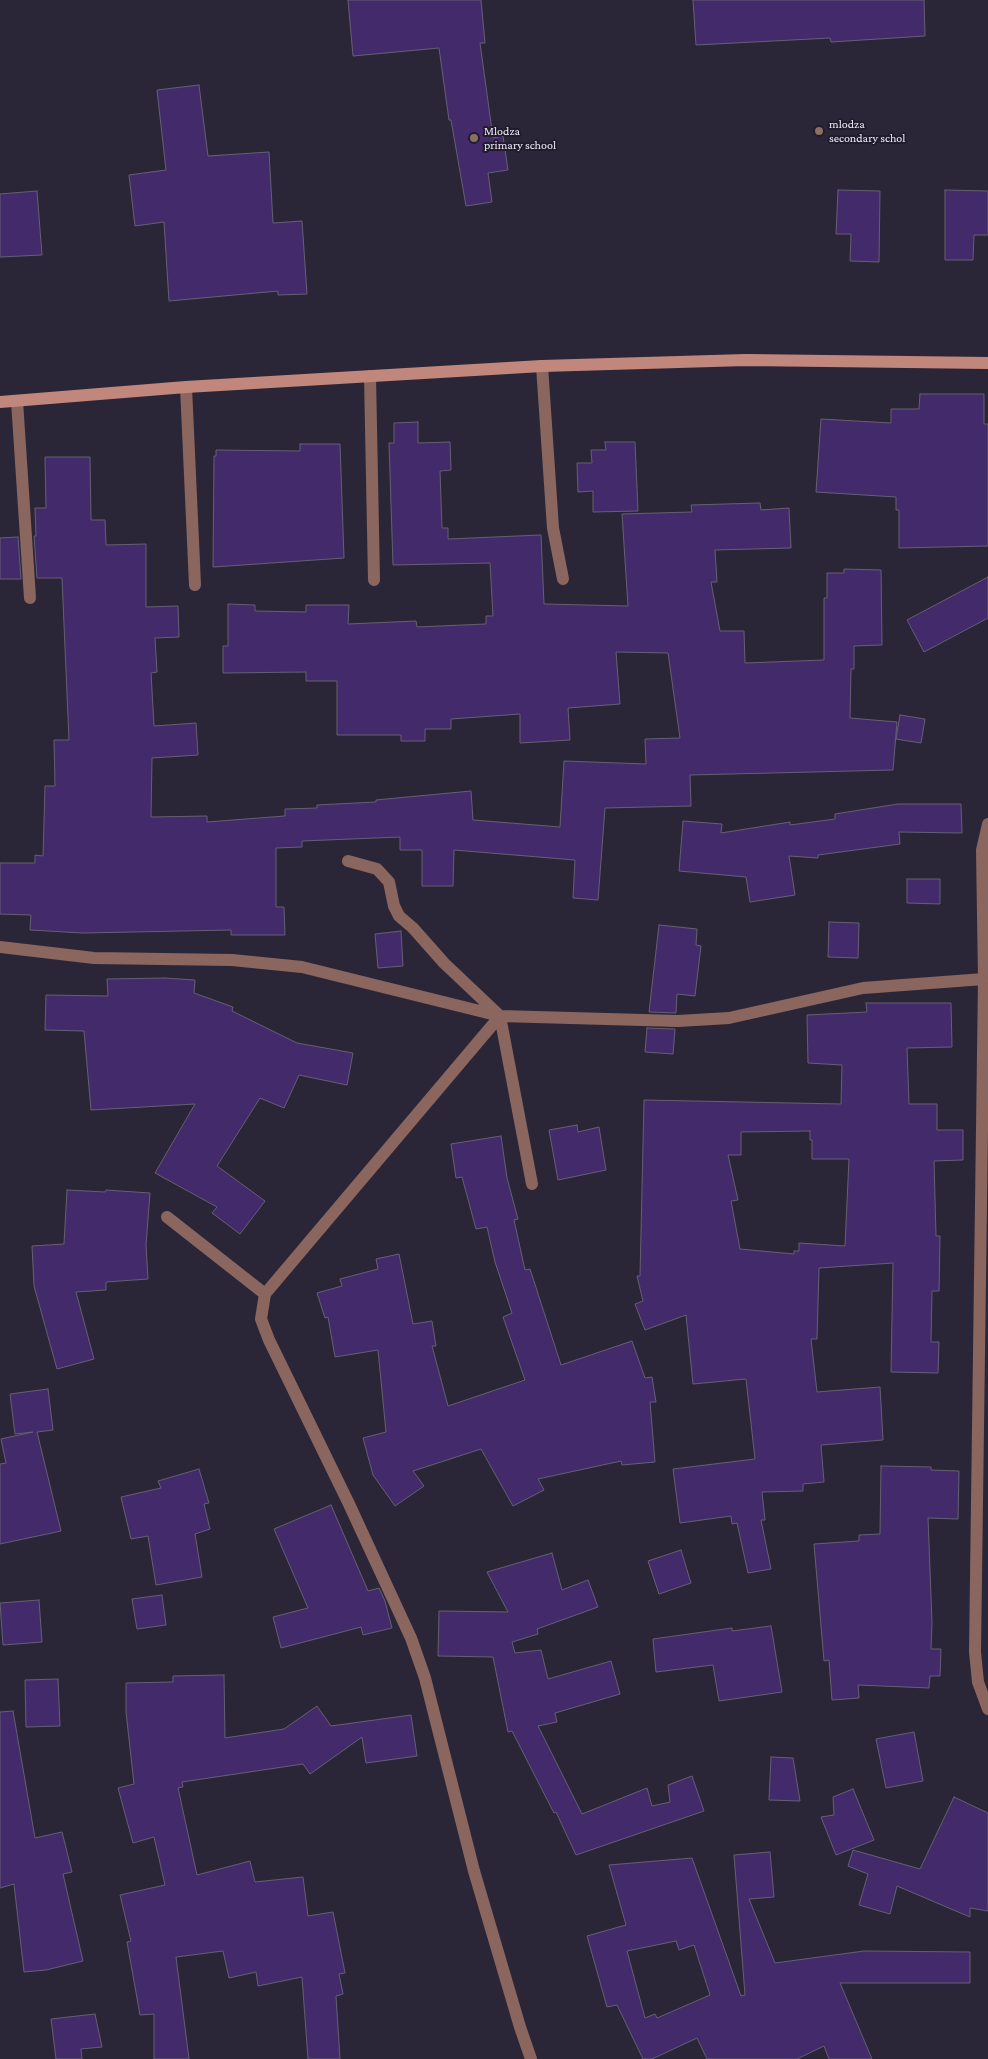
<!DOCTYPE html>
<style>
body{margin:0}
canvas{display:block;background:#2b2637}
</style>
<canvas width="988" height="2059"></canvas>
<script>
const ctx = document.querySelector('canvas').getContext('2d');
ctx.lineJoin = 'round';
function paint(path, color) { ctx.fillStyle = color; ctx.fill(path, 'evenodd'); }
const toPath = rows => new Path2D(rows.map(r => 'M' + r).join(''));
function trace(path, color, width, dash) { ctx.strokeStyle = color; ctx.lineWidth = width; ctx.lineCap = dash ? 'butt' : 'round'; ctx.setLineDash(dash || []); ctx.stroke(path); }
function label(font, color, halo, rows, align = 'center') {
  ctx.font = font + ' "Crimson Pro",serif'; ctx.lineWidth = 4; ctx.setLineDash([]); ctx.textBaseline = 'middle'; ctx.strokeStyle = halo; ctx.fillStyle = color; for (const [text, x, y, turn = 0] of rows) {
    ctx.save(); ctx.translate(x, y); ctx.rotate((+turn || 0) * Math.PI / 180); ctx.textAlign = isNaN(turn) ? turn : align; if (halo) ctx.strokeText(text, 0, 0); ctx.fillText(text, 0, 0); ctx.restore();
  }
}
const building = toPath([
 [348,0,481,0,485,43,480,43,493,138,503,136,508,170,488,173,492,202,466,206,451,120,449,120,439,48,353,56,348,0],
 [693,0,924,0,925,36,831,42,830,38,696,45,693,0],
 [199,85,208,156,269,152,273,223,302,221,307,294,278,295,278,291,169,301,164,222,135,226,129,175,166,170,157,90,199,85],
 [838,190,880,191,879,262,850,261,851,234,836,234,838,190],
 [945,190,988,191,988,235,974,235,973,260,945,260,945,190],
 [37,191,42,255,0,257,0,194,37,191],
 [920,394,984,394,984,424,988,424,988,546,899,548,899,510,896,510,896,497,816,492,821,419,891,423,891,409,919,409,920,394],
 [418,422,418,443,450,442,451,470,440,471,442,528,448,528,448,539,541,535,544,604,628,606,622,514,692,512,691,505,760,503,761,510,789,508,791,548,715,550,717,582,711,582,720,631,744,631,745,663,824,660,824,598,827,598,827,573,844,573,844,569,881,570,882,645,854,646,854,669,851,669,850,718,897,722,893,770,690,775,691,806,605,808,598,900,573,898,575,860,454,850,453,886,422,886,422,850,400,850,400,837,302,841,302,847,276,848,276,907,284,907,285,935,231,935,231,930,83,933,30,930,31,915,0,914,0,863,35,863,35,855,43,856,45,786,55,786,54,740,69,740,62,578,37,578,34,536,36,536,35,508,46,508,45,457,90,457,91,520,105,520,106,545,146,544,146,607,178,606,179,637,155,638,157,672,151,673,154,726,196,723,198,755,152,758,151,817,207,816,207,822,285,816,285,809,317,808,317,805,376,802,376,800,471,791,473,820,560,827,564,761,646,764,645,739,680,738,668,653,616,652,620,704,568,708,570,740,520,743,520,714,451,719,451,729,425,729,425,741,401,741,401,735,337,735,337,681,306,681,306,672,223,673,223,646,228,646,228,604,255,605,255,611,306,612,306,605,349,605,348,624,416,621,417,627,486,624,486,616,493,616,490,563,393,565,389,443,394,443,394,423,418,422],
 [605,442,635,442,638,511,593,512,593,491,578,492,577,463,592,463,591,450,606,450,605,442],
 [300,444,340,444,344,558,213,567,214,456,216,456,216,450,300,451,300,444],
 [18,537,21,579,0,579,0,538,18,537],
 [988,577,988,618,924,652,907,620,988,577],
 [900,715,925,719,921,743,896,739,900,715],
 [898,804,961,804,962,833,899,832,900,844,818,855,818,858,789,856,795,895,750,902,746,877,679,871,683,821,722,824,721,833,790,822,790,825,835,819,835,814,898,804],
 [907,879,940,879,940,904,907,903,907,879],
 [829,922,859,923,858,958,828,957,829,922],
 [659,925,697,929,696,945,701,946,695,996,677,994,676,1013,649,1012,659,925],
 [401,931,403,966,378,968,375,934,401,931],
 [165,978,195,980,194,993,233,1007,232,1011,297,1043,353,1053,347,1085,299,1075,284,1108,260,1098,217,1166,265,1201,240,1234,212,1213,217,1207,155,1173,195,1104,91,1110,84,1031,45,1030,46,995,108,996,107,979,165,978],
 [866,1003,951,1003,952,1047,907,1048,909,1104,937,1104,937,1130,963,1130,963,1160,934,1161,936,1236,940,1236,939,1291,932,1291,931,1342,939,1342,938,1373,891,1372,893,1263,819,1268,817,1339,811,1339,817,1392,880,1387,883,1440,821,1445,824,1482,803,1484,803,1491,762,1492,765,1520,761,1520,771,1569,748,1573,737,1523,732,1524,731,1516,680,1523,673,1469,755,1459,746,1379,693,1384,686,1315,645,1330,635,1304,643,1301,637,1276,640,1276,644,1100,841,1104,842,1065,808,1063,807,1015,867,1012,866,1003],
 [810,1131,810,1140,812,1140,812,1159,849,1159,845,1246,799,1243,799,1251,794,1251,794,1254,740,1249,731,1201,738,1200,728,1155,741,1155,741,1132,810,1131],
 [647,1028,675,1029,673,1054,645,1052,647,1028],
 [577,1125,578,1132,599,1127,606,1170,558,1180,549,1130,577,1125],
 [501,1136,507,1178,518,1219,514,1220,525,1270,530,1269,561,1365,632,1341,645,1378,652,1377,656,1402,650,1402,655,1462,622,1465,621,1461,538,1479,544,1490,513,1506,481,1449,413,1471,424,1486,395,1506,373,1475,363,1438,386,1432,378,1350,335,1357,328,1317,325,1318,317,1293,342,1286,340,1279,378,1269,376,1259,399,1254,413,1324,432,1321,436,1346,432,1346,448,1406,525,1380,503,1317,512,1313,495,1262,487,1227,476,1229,462,1177,456,1178,451,1144,501,1136],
 [67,1190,105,1192,106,1190,150,1193,146,1245,148,1279,106,1282,106,1290,76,1292,94,1359,57,1369,34,1286,32,1246,64,1244,67,1190],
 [48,1389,53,1430,37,1432,61,1531,0,1544,0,1464,6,1463,1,1439,33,1432,15,1434,10,1394,48,1389],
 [881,1466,931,1467,931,1470,959,1471,958,1519,928,1518,932,1623,931,1649,941,1649,940,1676,930,1676,929,1688,858,1685,859,1698,832,1700,829,1660,824,1661,814,1544,859,1541,859,1535,880,1534,881,1466],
 [199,1469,209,1503,204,1504,210,1529,195,1534,202,1577,156,1585,148,1536,131,1539,121,1497,161,1488,158,1481,199,1469],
 [331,1505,368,1591,379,1588,385,1601,392,1628,363,1635,361,1627,281,1648,273,1617,308,1608,274,1529,331,1505],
 [681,1550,691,1583,659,1594,648,1561,681,1550],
 [552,1553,562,1590,588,1580,598,1607,537,1629,538,1634,512,1642,515,1653,541,1650,548,1679,611,1661,620,1694,555,1713,557,1722,538,1726,582,1814,647,1788,652,1806,670,1802,668,1785,692,1776,704,1811,576,1855,556,1812,554,1813,512,1731,508,1732,493,1657,438,1656,439,1611,508,1612,487,1572,552,1553],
 [162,1595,166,1625,137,1629,132,1599,162,1595],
 [39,1600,42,1642,3,1645,0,1603,39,1600],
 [771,1626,782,1692,719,1701,713,1665,656,1672,653,1639,732,1628,732,1631,771,1626],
 [224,1675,225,1738,284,1729,317,1706,331,1726,411,1715,417,1756,366,1763,362,1737,310,1774,303,1764,182,1782,183,1787,178,1788,197,1875,250,1861,255,1882,303,1877,308,1916,333,1912,345,1973,339,1974,343,1994,336,1996,340,2059,308,2059,302,1977,258,1986,256,1972,229,1978,223,1951,176,1957,189,2059,154,2059,154,2014,140,2015,127,1942,131,1941,120,1895,165,1885,154,1837,133,1843,118,1788,134,1784,126,1712,126,1683,173,1682,173,1676,224,1675],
 [58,1679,60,1726,26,1727,25,1680,58,1679],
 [13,1711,35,1838,62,1832,72,1872,63,1874,83,1961,46,1970,24,1972,14,1884,0,1888,0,1712,13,1711],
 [914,1732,923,1781,886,1788,876,1739,914,1732],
 [771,1757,793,1758,800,1801,769,1800,771,1757],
 [853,1789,874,1840,836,1855,821,1817,834,1815,833,1797,853,1789],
 [954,1797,988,1813,988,1911,970,1908,970,1917,897,1886,890,1914,859,1905,868,1874,848,1866,853,1850,920,1869,954,1797],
 [770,1852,774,1897,749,1899,775,1963,864,1951,970,1952,970,1983,840,1983,872,2059,829,2059,824,2046,797,2059,707,2059,697,2038,652,2059,643,2059,617,2005,607,2007,587,1936,626,1925,609,1865,692,1858,741,1996,745,1995,734,1855,770,1852],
 [676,1941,679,1950,694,1945,710,1995,657,2018,655,2014,645,2018,627,1951,676,1941],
 [95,2014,102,2047,81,2049,82,2059,56,2059,51,2019,95,2014]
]);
paint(building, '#432b6b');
trace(building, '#645f73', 1);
trace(toPath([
 [542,366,553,528,563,579],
 [370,376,374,580],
 [186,387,195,585],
 [17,401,30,598]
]), '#8a665f', 12);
trace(toPath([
 [988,824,982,850,984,979,975,1652,978,1682,988,1709],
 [348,861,377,869,389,882,394,906,399,916,413,928,444,963,500,1016,532,1184],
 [0,947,94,958,232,960,302,967,500,1016,678,1021,729,1018,863,988,984,979],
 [500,1016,265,1294,261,1319,269,1340,349,1504,411,1638,425,1678,474,1871,520,2027,531,2059],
 [167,1217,265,1294]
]), '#8a665f', 12);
trace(toPath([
 [0,402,186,387,542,366,746,360,988,363]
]), '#c1877d', 12);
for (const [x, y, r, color] of [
 [819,131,5,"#8d6e63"],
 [474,138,5,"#8d6e63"]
]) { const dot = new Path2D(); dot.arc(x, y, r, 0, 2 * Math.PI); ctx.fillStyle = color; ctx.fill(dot); trace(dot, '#211c2d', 2); }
label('12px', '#efecf8', '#211c2d', [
 ["mlodza",829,124],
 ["secondary schol",829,138],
 ["Mlodza",484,131],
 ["primary school",484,145]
], 'left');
</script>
